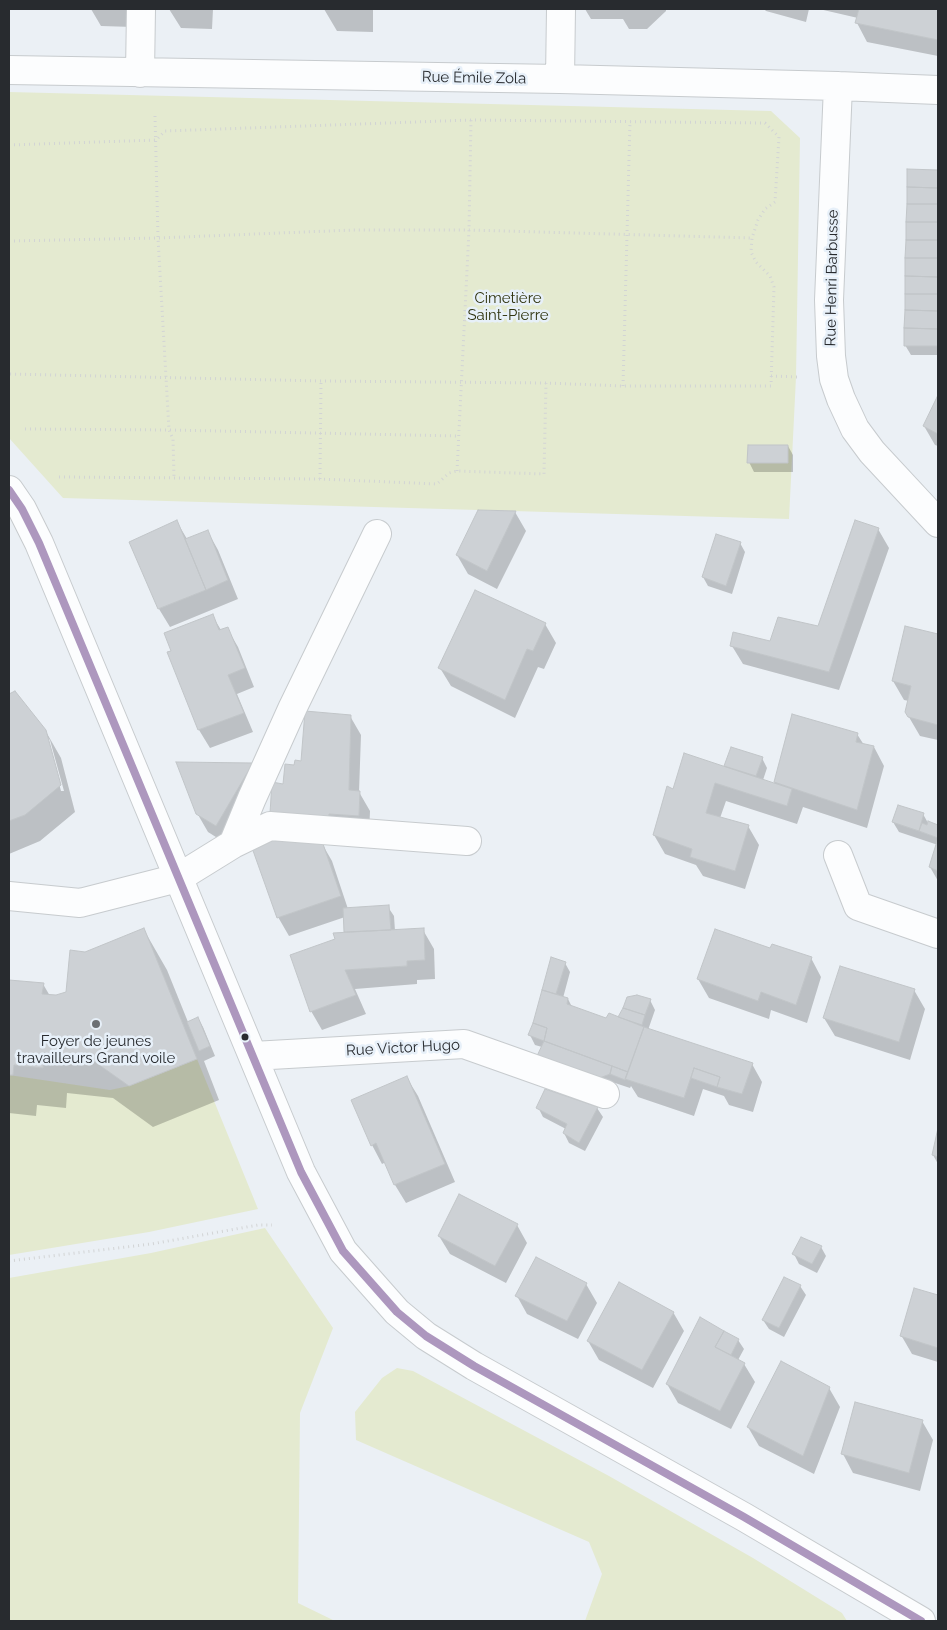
<!DOCTYPE html>
<meta charset="utf-8">
<style>
body{margin:0}
#map{position:relative;width:947px;height:1630px;overflow:hidden;background:#ebf0f5;font-family:Raleway,sans-serif}
canvas{display:block}
.frame{position:absolute;inset:0;border:10px solid #282b2f;pointer-events:none}
</style>
<div id="map">
<canvas width="947" height="1630"></canvas>
<div class="frame"></div>
</div>
<script>
const ctx = document.querySelector('canvas').getContext('2d');
ctx.lineJoin = 'round';
function paint(path, color) { ctx.fillStyle = color; ctx.fill(path, 'evenodd'); }
const toPath = rows => new Path2D(rows.map(r => 'M' + r).join(''));
function trace(path, color, width, dash) { ctx.strokeStyle = color; ctx.lineWidth = width; ctx.lineCap = dash ? 'butt' : 'round'; ctx.setLineDash(dash || []); ctx.stroke(path); }
function label(font, color, halo, rows, align = 'center') {
  ctx.font = font + ' Raleway,sans-serif'; ctx.lineWidth = 5; ctx.setLineDash([]); ctx.textBaseline = 'middle'; ctx.strokeStyle = halo; ctx.fillStyle = color; for (const [text, x, y, turn = 0] of rows) {
    ctx.save(); ctx.translate(x, y); ctx.rotate((+turn || 0) * Math.PI / 180); ctx.textAlign = isNaN(turn) ? turn : align; if (halo) ctx.strokeText(text, 0, 0); ctx.fillText(text, 0, 0); ctx.restore();
  }
}
paint(toPath([
 [9,92,771,111,800,138,796,377,789,519,63,498,9,438],
 [197,1059,258,1209,149,1232,9,1255,9,1075,110,1090,129,1086],
 [265,1228,333,1328,300,1413,298,1603,335,1621,9,1621,9,1278,151,1253],
 [397,1368,413,1371,609,1476,753,1558,842,1613,847,1621,585,1621,602,1574,589,1542,356,1440,355,1412,382,1378]
]), '#e4ead0');
paint(toPath([
 [91,9,133,9,133,27,101,26],
 [169,9,213,9,212,29,181,28],
 [324,9,373,9,373,32,337,31],
 [585,9,666,9,666,11,647,29,629,29,623,19,591,19],
 [764,9,809,9,806,22,766,11],
 [819,9,938,9,938,56,867,42,857,23,858,18],
 [909,170,938,171,938,355,911,355,905,345],
 [938,399,938,446,935,445,924,426],
 [788,446,793,455,793,472,754,472,749,462],
 [515,512,526,531,497,589,468,574,457,555],
 [177,522,187,539,208,532,218,550,238,599,170,627,159,609],
 [878,529,889,548,839,690,743,664,732,646,771,642,819,628],
 [740,543,745,552,732,594,708,586,703,577],
 [212,615,221,630,227,628,238,647,254,687,237,694,253,732,210,748,199,730,169,653],
 [545,624,556,643,544,669,538,667,515,718,451,686,440,668],
 [906,627,938,636,938,740,920,736,906,712,909,701,904,700,893,681],
 [15,693,45,730,61,758,75,812,40,841,9,854,9,695],
 [47,737,50,740,64,791,61,791],
 [350,716,361,735,359,792,370,811,369,834,339,832,284,785,295,766,302,762],
 [792,716,857,734,864,745,874,747,884,766,867,828,803,807,797,824,726,801,720,818,748,826,759,845,745,889,703,876,696,865,665,854,654,835,674,791,725,768,732,749,762,758,767,768,763,780,774,784],
 [252,765,227,844,208,832,197,813],
 [923,814,928,823,938,826,938,881,930,867,938,845,899,832,893,822],
 [321,842,332,861,348,909,388,907,394,916,395,931,423,930,434,949,435,979,417,980,417,984,355,989,366,1014,322,1030,311,1011,337,939,347,934,345,917,289,936,278,917],
 [144,930,167,970,188,1022,198,1018,203,1027,215,1056,204,1061,219,1100,153,1127,113,1098,67,1093,66,1108,37,1105,36,1116,9,1113,9,981,43,984,50,996,56,996,67,993,86,953],
 [771,950,811,958,821,977,807,1023,771,1010,769,1019,709,998,698,979],
 [552,958,565,963,570,972,563,998,568,999,572,1007,607,1020,619,1019,650,1000,655,1010,648,1030,752,1064,762,1082,753,1112,729,1105,724,1096,703,1089,694,1116,638,1097,631,1086,630,1088,615,1083,603,1088,542,1047,535,1045,530,1035],
 [914,990,925,1009,910,1060,835,1036,824,1018],
 [407,1078,418,1096,455,1182,406,1203,395,1185,386,1162,382,1164,372,1145],
 [545,1090,597,1108,603,1117,585,1151,569,1143,564,1133,566,1129,543,1117,538,1107],
 [938,1133,938,1164,933,1155],
 [517,1225,527,1243,506,1283,450,1254,439,1236],
 [821,1247,826,1256,817,1273,799,1264,794,1254],
 [586,1284,597,1303,578,1339,527,1314,517,1296],
 [800,1286,806,1295,784,1337,769,1329,763,1320],
 [915,1289,938,1296,938,1362,912,1354,901,1335],
 [673,1312,684,1331,653,1388,599,1360,588,1341],
 [701,1319,738,1340,744,1349,738,1360,744,1364,755,1382,731,1429,678,1403,667,1384],
 [829,1388,840,1407,814,1474,759,1446,748,1427],
 [922,1421,933,1440,920,1491,853,1473,843,1454]
]), '#0003');
const building = toPath([
 [859,9,938,9,938,40,855,23,859,9],
 [907,169,938,170,938,188,907,187,907,169],
 [907,187,938,188,938,204,907,204,907,187],
 [907,204,938,204,938,222,906,222,907,204],
 [906,222,938,222,938,240,906,240,906,222],
 [906,240,938,240,938,258,905,258,906,240],
 [905,258,938,258,938,277,905,276,905,258],
 [905,276,938,277,938,294,905,294,905,276],
 [905,294,938,294,938,311,905,310,905,294],
 [905,310,938,311,938,329,904,328,905,310],
 [904,328,938,329,938,346,904,346,904,328],
 [938,395,938,434,923,426,938,395],
 [748,445,788,445,788,463,747,463,748,445],
 [478,510,516,511,487,571,456,555,478,510],
 [177,520,206,590,158,609,129,542,177,520],
 [855,520,879,528,829,672,730,646,733,632,770,641,778,617,818,626,855,520],
 [208,530,228,580,206,590,185,539,208,530],
 [716,534,741,542,726,586,702,577,716,534],
 [475,590,546,623,533,651,527,649,505,700,438,668,475,590],
 [213,614,219,630,228,627,245,668,228,675,244,713,198,730,167,652,171,651,164,633,213,614],
 [905,626,938,634,938,725,908,717,905,712,911,686,892,681,905,626],
 [15,691,46,730,61,785,25,815,9,821,9,694,15,691],
 [305,711,351,715,349,790,360,791,359,816,329,814,328,819,270,813,272,782,283,784,285,764,294,765,295,760,301,761,305,711],
 [792,714,858,733,856,742,874,746,857,810,774,782,792,714],
 [731,747,763,757,756,776,724,766,731,747],
 [684,753,792,789,787,806,715,783,706,813,749,825,735,871,690,857,692,849,653,835,667,786,673,789,684,753],
 [176,762,253,763,216,826,196,814,176,762],
 [898,805,924,813,919,831,892,822,898,805],
 [928,821,938,825,938,838,919,831,922,823,927,825,928,821],
 [274,838,322,841,341,896,277,918,251,845,274,838],
 [938,838,938,871,929,867,938,838],
 [389,905,391,930,344,932,343,908,389,905],
 [144,928,197,1059,129,1086,88,1057,44,1053,43,1068,14,1065,13,1075,9,1075,9,980,44,983,42,994,56,995,66,992,70,950,85,952,144,928],
 [424,928,425,960,407,961,407,966,345,970,356,995,310,1012,290,955,335,939,333,933,424,928],
 [715,929,770,948,772,944,812,957,796,1005,761,992,758,1001,697,979,715,929],
 [551,957,566,962,556,994,542,990,551,957],
 [840,966,915,989,899,1042,823,1018,840,966],
 [542,990,568,998,567,1004,606,1018,609,1013,644,1027,628,1072,544,1041,547,1028,533,1023,542,990],
 [637,995,651,999,645,1015,623,1008,627,997,637,995],
 [623,1008,645,1015,642,1025,618,1017,623,1008],
 [198,1017,210,1046,199,1051,187,1022,198,1017],
 [533,1023,547,1028,544,1041,528,1035,533,1023],
 [644,1027,753,1063,742,1094,717,1087,720,1077,694,1068,684,1098,625,1079,644,1027],
 [544,1041,612,1066,610,1074,597,1079,537,1056,544,1041],
 [612,1066,628,1072,625,1080,610,1074,612,1066],
 [694,1068,720,1077,717,1087,691,1078,694,1068],
 [407,1076,445,1164,394,1185,376,1143,371,1146,351,1100,407,1076],
 [545,1089,598,1107,579,1143,563,1133,567,1124,536,1108,545,1089],
 [938,1128,938,1157,932,1155,938,1128],
 [459,1194,518,1224,495,1266,438,1236,459,1194],
 [801,1237,822,1246,812,1264,792,1254,801,1237],
 [536,1257,587,1283,567,1321,515,1296,536,1257],
 [784,1277,801,1285,779,1328,762,1320,784,1277],
 [619,1282,674,1312,642,1370,587,1341,619,1282],
 [914,1288,938,1295,938,1348,900,1336,914,1288],
 [700,1317,724,1331,715,1347,745,1363,720,1411,666,1384,700,1317],
 [724,1331,739,1339,731,1355,715,1347,724,1331],
 [781,1361,830,1387,803,1456,747,1427,781,1361],
 [855,1402,923,1420,909,1473,841,1454,855,1402]
]);
paint(building, '#cdd1d5');
trace(building, '#c1c5c8', 1);
const minor = toPath([
 [9,70,560,79,838,86,938,90],
 [140,73,141,9],
 [560,79,561,9],
 [838,86,829,300,831,356,834,379,841,399,855,429,872,452,938,523],
 [9,490,22,509,39,543,301,1172,343,1251,397,1312,426,1336,474,1366,744,1517,921,1621],
 [233,844,252,798,293,707,377,534],
 [838,855,858,906,938,934],
 [9,896,80,903,178,878,233,844,270,826,467,841],
 [253,1056,464,1044,605,1094]
]);
trace(minor, '#c7cbce', 30);
trace(toPath([
 [155,116,158,238,169,430,173,439,174,477],
 [9,145,156,140,165,131,471,120,765,123,779,137,775,202,765,209,758,220,752,238,751,252,756,262,770,276,774,287,771,386,623,386,546,383,321,381,9,374],
 [9,241,158,238,353,230,469,230,752,238],
 [771,376,799,377],
 [623,386,630,121],
 [25,429,169,430,458,436],
 [457,471,469,230,471,120],
 [59,477,320,479,437,484,449,473,457,471,544,474,546,383],
 [320,479,321,381],
 [9,1261,151,1244,258,1225,272,1225]
]), '#d2d4d5', 3, [1, 4]);
trace(minor, '#fcfdfe', 28);
trace(toPath([
 [9,490,22,509,39,543,301,1172,343,1251,397,1312,426,1336,474,1366,744,1517,921,1621]
]), '#ad97be', 8);
for (const [x, y, r, color] of [
 [96,1024,5,"#6c7074"],
 [245,1037,4.5,"#282b2f"]
]) { const dot = new Path2D(); dot.arc(x, y, r, 0, 2 * Math.PI); ctx.fillStyle = color; ctx.fill(dot); trace(dot, '#e7f0f9', 2); }
label('15px', '#282b2f', '#e7f0f9', [
 ["Rue Émile Zola",474,78,1],
 ["Rue Henri Barbusse",832,278,-89],
 ["Rue Victor Hugo",403,1048,-3]
]);
label('15px', '#30340f', '#e7f0f9', [
 ["Cimetière",508,298],
 ["Saint-Pierre",508,315]
]);
label('15px', '#282b2f', '#e7f0f9', [
 ["Foyer de jeunes",96,1041],
 ["travailleurs Grand voile",96,1058]
]);
</script>
